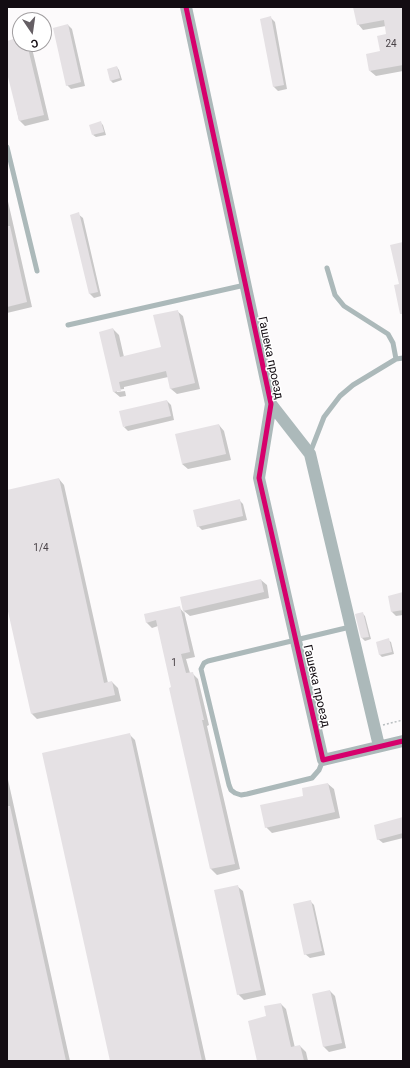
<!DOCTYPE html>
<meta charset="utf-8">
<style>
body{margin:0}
#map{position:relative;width:410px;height:1068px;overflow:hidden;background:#fcfafb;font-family:Roboto,sans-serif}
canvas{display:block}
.frame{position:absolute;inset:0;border:8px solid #130c12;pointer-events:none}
.north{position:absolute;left:12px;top:12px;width:40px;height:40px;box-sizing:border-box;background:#fff;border:1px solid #a19ea0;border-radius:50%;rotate:167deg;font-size:11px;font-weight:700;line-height:16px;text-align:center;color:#130c12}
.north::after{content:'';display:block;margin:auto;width:14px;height:18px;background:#655f64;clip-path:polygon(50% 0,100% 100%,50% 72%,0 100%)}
</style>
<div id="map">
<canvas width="410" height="1068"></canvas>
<div class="frame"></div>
<div class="north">С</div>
</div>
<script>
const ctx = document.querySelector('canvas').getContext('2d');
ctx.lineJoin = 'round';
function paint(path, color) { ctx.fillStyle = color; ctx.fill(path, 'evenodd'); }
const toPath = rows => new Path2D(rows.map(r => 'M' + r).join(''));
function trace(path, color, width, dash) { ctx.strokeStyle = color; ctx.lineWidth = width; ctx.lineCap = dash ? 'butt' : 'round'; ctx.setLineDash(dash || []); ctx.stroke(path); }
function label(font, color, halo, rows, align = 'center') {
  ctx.font = font + ' Roboto,sans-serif'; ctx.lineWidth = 3; ctx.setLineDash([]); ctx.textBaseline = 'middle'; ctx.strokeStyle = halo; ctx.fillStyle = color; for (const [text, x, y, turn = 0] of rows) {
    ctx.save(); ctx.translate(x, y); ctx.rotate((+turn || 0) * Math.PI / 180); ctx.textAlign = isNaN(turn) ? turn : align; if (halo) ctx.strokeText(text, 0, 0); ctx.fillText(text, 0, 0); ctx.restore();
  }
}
paint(toPath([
 [354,7,403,7,403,71,376,76,370,71,381,52,388,35,386,26,363,30,358,24],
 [271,18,275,22,287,89,278,91,274,87],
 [68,25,72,29,85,86,71,89,67,85],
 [20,38,20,44,31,44,49,120,25,126,19,120,7,68,7,42],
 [117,67,119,70,122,80,113,83,110,80],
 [101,123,103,125,106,135,96,137,93,135],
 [7,197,32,307,7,313],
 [78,214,83,218,101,296,94,298,90,294,71,215],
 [177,311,183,316,200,389,177,394,171,389,168,377,124,387,124,389,117,390,117,392,125,391,126,396,120,397,114,392,113,329,119,335,124,357,162,348],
 [167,401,171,405,174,420,128,431,124,427],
 [219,425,224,431,231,460,188,469,182,464],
 [59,479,64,485,108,683,112,682,118,688,121,701,37,719,32,714,7,602,7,491],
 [239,500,243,504,247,520,202,530,198,526],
 [261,580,267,585,269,598,190,616,184,611,195,657,186,659,190,673,192,673,198,679,209,725,207,726,240,869,217,875,211,869,170,688,172,688,158,626,152,628,146,622,179,607,184,613,181,598],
 [403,594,403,615,396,616,392,612,389,597],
 [362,613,365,616,371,639,365,641,362,638,357,614],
 [388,640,391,642,394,654,382,657,379,654],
 [129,734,135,740,206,1061,111,1061],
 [7,775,70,1061,7,1061],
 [328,784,334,789,340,818,272,833,266,827,304,796],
 [403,818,403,838,383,843,378,839],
 [237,886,243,891,266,995,244,1000,238,994],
 [310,901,314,905,325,955,310,958,305,954],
 [330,991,335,996,346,1048,329,1052,324,1047],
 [281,1004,286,1009,295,1048,300,1046,306,1052,308,1061,258,1061,267,1017]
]), '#0003');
paint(toPath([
 [353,7,403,7,403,65,369,71,366,54,380,51,377,36,386,34,384,20,357,25],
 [271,16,284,85,273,87,260,19],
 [68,24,81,82,66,86,53,28],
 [20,37,20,44,27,44,44,115,19,121,7,73,7,41],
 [117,66,120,78,110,81,107,69],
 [101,121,104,132,92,135,89,125],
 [79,212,98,292,89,294,70,215],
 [7,226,10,226,27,302,7,307],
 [403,242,403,314,400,314,394,285,399,284,390,245],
 [178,310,195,383,170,389,166,371,119,382,121,391,113,392,99,332,113,328,120,357,161,347,153,315],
 [167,400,171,416,123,427,119,411],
 [219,424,226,454,182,464,175,434],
 [59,478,104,683,112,681,115,695,31,714,7,607,7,490],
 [240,499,243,516,197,527,193,510],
 [261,579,264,592,183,611,180,597],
 [403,592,403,610,391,612,388,596],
 [180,606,190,652,181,654,186,673,193,672,204,720,202,720,235,864,210,869,169,688,171,687,156,620,146,623,144,614],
 [363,612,369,637,361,638,355,614],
 [389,638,392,652,379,655,376,642],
 [130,733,202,1061,110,1061,42,753],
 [328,783,335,812,265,828,260,805,303,796,302,788],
 [7,806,10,806,66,1061,7,1061],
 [403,817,403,833,377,840,374,825],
 [238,885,261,990,237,995,214,890],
 [311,900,322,951,304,955,293,904],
 [330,990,342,1043,323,1047,312,994],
 [281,1003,291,1047,300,1045,304,1061,257,1061,248,1021,266,1016,264,1006]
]), '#e5e1e4');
trace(toPath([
 [383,725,403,720]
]), '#b9bec0', 1.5, [2, 2]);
trace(toPath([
 [7,147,37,271],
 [327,268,335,295,344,306,388,334,393,343,396,359],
 [68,325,245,285],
 [310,453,324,417,340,396,353,385,396,359,403,358],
 [323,760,319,770,312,778,247,794,241,795,235,793,231,790,229,785,201,669,204,663,208,661,350,627]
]), '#acb9ba', 5);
trace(toPath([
 [186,7,271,404,259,478,323,760,403,741],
 [271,404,310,454,379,746]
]), '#acb9ba', 12);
trace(toPath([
 [186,7,271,404,259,478,323,760,403,741]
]), '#d6006c', 5);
label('10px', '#484146', null, [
 ["24",391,44],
 ["1/4",41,548],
 ["1",174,663]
]);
label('12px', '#130c12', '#fff', [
 ["Гашека проезд",270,358,78],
 ["Гашека проезд",316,686,77]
]);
</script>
